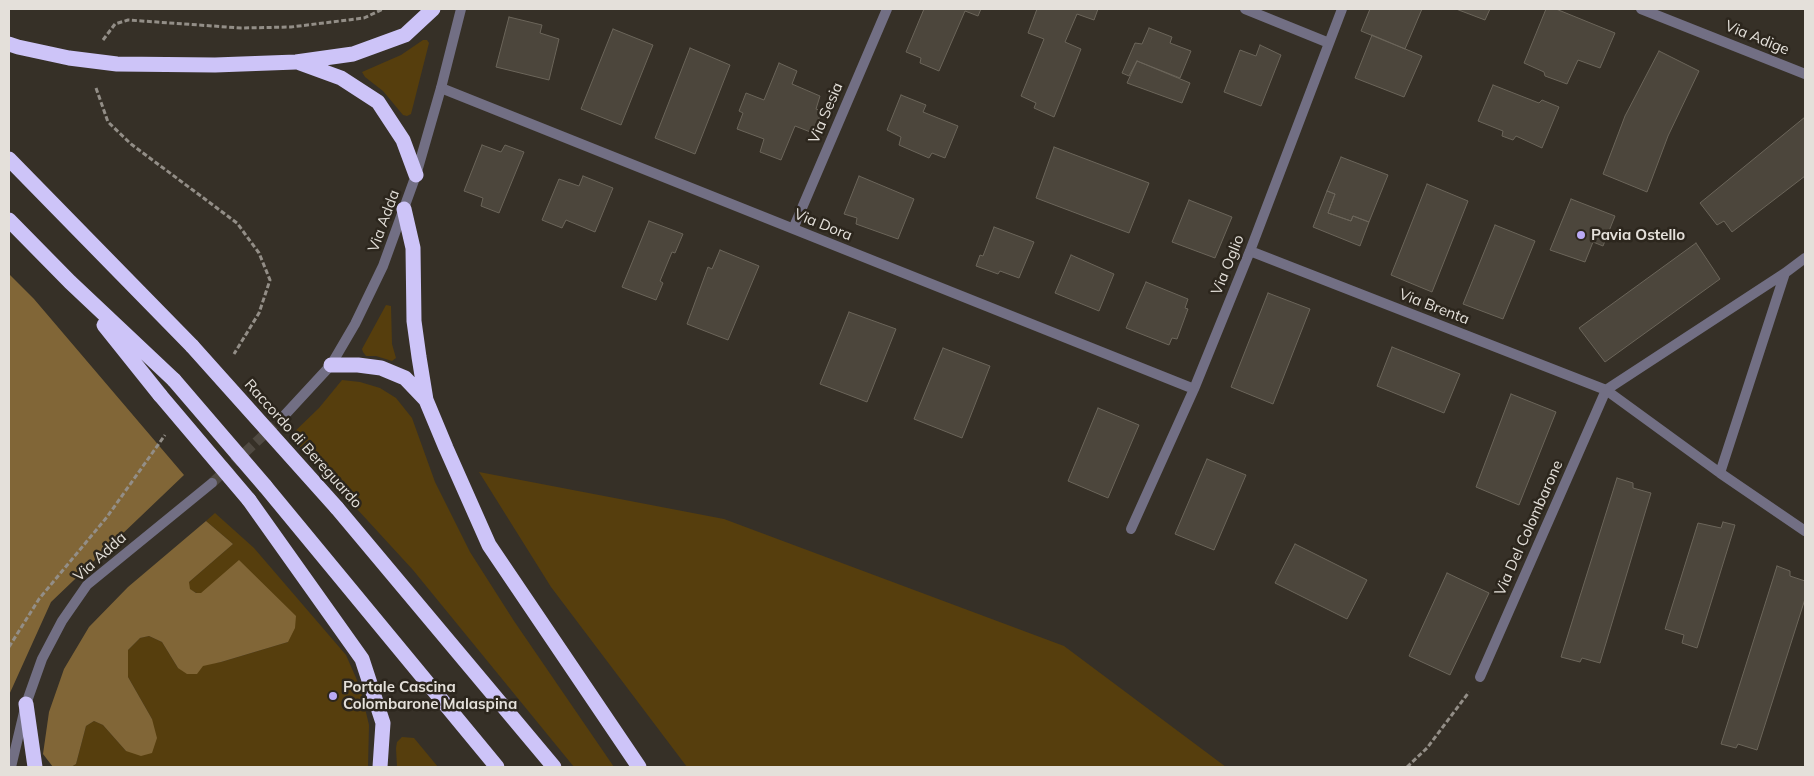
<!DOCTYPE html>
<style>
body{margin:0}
#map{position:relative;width:1814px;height:776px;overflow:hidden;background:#363027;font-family:Mulish,sans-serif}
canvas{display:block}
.frame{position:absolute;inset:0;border:10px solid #e4e0da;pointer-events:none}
</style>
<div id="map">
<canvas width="1814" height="776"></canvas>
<div class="frame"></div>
</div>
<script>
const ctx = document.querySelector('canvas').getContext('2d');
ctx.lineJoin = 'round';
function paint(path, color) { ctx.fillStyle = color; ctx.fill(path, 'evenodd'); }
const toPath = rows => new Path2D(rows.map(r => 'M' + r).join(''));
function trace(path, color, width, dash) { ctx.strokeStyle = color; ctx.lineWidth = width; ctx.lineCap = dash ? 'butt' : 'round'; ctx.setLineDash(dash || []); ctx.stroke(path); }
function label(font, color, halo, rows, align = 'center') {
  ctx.font = font + ' Mulish,sans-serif'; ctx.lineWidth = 5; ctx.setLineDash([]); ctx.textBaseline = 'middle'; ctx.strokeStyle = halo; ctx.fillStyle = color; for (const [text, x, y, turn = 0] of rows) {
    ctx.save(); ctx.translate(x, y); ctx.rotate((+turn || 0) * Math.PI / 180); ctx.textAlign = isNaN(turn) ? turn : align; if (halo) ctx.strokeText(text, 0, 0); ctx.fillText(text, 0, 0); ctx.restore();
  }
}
paint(toPath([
 [423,40,427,40,429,43,411,114,407,116,403,115,383,91,365,77,362,72,401,55],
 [386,305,391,306,392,344,396,358,392,361,376,356,366,356,363,352,362,349],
 [342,380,360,382,380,388,396,398,412,418,435,482,470,552,514,621,614,767,574,767,413,570,290,436,319,408],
 [479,472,724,519,1064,646,1226,767,687,767,551,587],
 [215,513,254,548,346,655,360,687,369,725,368,767,71,767,76,764,86,726,94,721,103,725,126,751,152,719,128,677,128,650,140,638,149,636,162,642,178,668,221,662,288,642,189,589,189,582,233,544,206,521],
 [402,737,414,738,438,767,397,767,396,748,397,742]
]), '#563e0d');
paint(toPath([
 [9,274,34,299,184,475,51,602,9,695],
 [206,521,233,544,189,582,190,589,196,593,201,593,239,560,296,616,295,628,288,642,221,662,203,666,197,674,187,674,178,668,162,642,149,636,140,638,128,650,128,677,152,719,157,738,152,753,141,756,126,751,103,725,94,721,86,726,76,764,71,767,53,767,43,754,49,712,64,669,89,627,128,587]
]), '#816637');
const building = toPath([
 [924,9,981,9,978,16,965,11,939,71,920,63,921,58,906,52,924,9],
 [1037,9,1098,9,1094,20,1077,14,1065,42,1081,49,1054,117,1034,108,1036,103,1021,96,1044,39,1028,33,1037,9],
 [1370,9,1422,9,1405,49,1361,31,1370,9],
 [1456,9,1490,9,1485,20,1456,9],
 [1546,9,1556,9,1615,33,1600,68,1578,60,1567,84,1545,76,1544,72,1524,63,1546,9],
 [509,17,542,25,540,33,559,39,549,80,496,67,509,17],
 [1149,28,1172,37,1170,43,1191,51,1180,78,1137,61,1129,76,1122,73,1135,43,1142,44,1149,28],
 [613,29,653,45,621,125,581,109,613,29],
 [1372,35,1422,56,1404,97,1355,78,1372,35],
 [1260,45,1281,55,1261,106,1224,92,1240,50,1256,56,1260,45],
 [690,48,730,65,695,154,655,138,690,48],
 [1659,51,1699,71,1668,136,1647,192,1603,174,1625,116,1659,51],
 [1137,61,1190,83,1182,103,1127,83,1137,61],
 [779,63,797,71,792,84,820,96,816,109,822,111,813,133,795,126,781,160,760,152,764,139,737,129,743,113,739,111,746,93,764,100,779,63],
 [1493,85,1539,103,1542,100,1559,107,1542,148,1516,136,1513,140,1502,136,1503,131,1478,121,1493,85],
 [901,95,926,105,923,112,958,126,945,158,932,153,929,158,899,145,901,137,887,130,901,95],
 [1805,117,1805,176,1732,232,1724,221,1717,225,1700,203,1805,117],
 [482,145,501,152,505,145,524,152,499,213,481,206,483,198,464,191,482,145],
 [1054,147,1149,183,1129,233,1036,198,1054,147],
 [1341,157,1388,175,1369,222,1353,216,1351,221,1328,213,1335,194,1327,191,1341,157],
 [583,176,613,188,595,232,566,220,562,228,542,220,559,179,579,186,583,176],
 [859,176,914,199,898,239,856,224,857,218,844,214,859,176],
 [1427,184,1468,201,1432,292,1391,275,1427,184],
 [1327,191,1335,194,1328,213,1351,221,1353,216,1369,222,1360,246,1313,227,1327,191],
 [1571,199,1615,216,1603,246,1593,242,1585,262,1550,250,1571,199],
 [1189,200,1232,217,1215,258,1172,242,1189,200],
 [649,221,683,234,675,253,672,252,660,281,663,283,656,300,622,287,649,221],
 [1495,225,1535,241,1503,319,1463,304,1495,225],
 [994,227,1034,242,1019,278,1000,271,998,274,976,266,980,255,983,256,994,227],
 [1696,243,1720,279,1605,362,1579,328,1696,243],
 [720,250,759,266,728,340,687,324,708,267,712,269,720,250],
 [1071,255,1114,274,1099,311,1055,293,1071,255],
 [1146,282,1188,299,1185,308,1188,309,1177,339,1172,338,1169,345,1126,328,1146,282],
 [1268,293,1310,309,1273,404,1231,387,1268,293],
 [849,312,896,329,867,402,820,384,849,312],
 [1392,347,1460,374,1444,413,1377,386,1392,347],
 [943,348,990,366,962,438,914,419,943,348],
 [1511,394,1556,412,1519,505,1476,487,1511,394],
 [1098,408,1139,425,1108,498,1068,481,1098,408],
 [1207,459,1246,475,1214,550,1175,534,1207,459],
 [1617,478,1633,483,1633,488,1651,493,1600,663,1582,658,1580,662,1561,657,1617,478],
 [1723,522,1735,525,1697,648,1682,643,1684,635,1665,629,1698,523,1721,528,1723,522],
 [1295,544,1367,580,1347,619,1275,583,1295,544],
 [1777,566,1790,571,1790,576,1805,581,1805,599,1757,750,1738,744,1736,748,1721,744,1777,566],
 [1447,573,1489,593,1450,675,1409,656,1447,573]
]);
paint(building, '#4c463c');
trace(building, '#6b655a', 1);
trace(toPath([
 [212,483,282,418]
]), '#504a42', 10, [10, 5]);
trace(toPath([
 [103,40,115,24,128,20,241,28,291,27,364,18,383,9],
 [96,88,108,122,131,144,237,223,259,253,270,280,259,313,234,354],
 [9,647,39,599,107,517,165,435],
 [1407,767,1427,748,1469,692]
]), '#938e87', 3, [5, 2.5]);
trace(toPath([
 [1245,9,1329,43],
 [1641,9,1805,74],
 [441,88,1194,389],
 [793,229,887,9],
 [1250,251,1606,390,1720,473,1805,531],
 [1720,473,1785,273],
 [1131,529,1194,389,1250,251,1342,9],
 [1480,677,1606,390,1785,273,1805,258]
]), '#726f84', 10);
trace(toPath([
 [282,418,331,365,355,324,383,266,416,175,441,88,461,9],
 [11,767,26,704,42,659,62,621,87,585,212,483]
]), '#726f84', 10);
trace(toPath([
 [9,44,18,47,69,58,117,64,215,65,296,62,353,54,405,35,433,9],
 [300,63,341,78,378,102,403,140,416,175],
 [9,159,192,346],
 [404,209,413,248,414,321,419,357,426,400,446,448,489,545,639,767],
 [9,220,70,282,174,380],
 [104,325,160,395],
 [331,365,358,365,381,368,405,378,426,400],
 [265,486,497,767],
 [249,500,362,659,383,723,380,767],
 [337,508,554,767],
 [26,704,35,767]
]), '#cdc4f8', 15);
trace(toPath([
 [192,346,337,508],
 [174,380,265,486],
 [160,395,249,500]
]), '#cdc4f8', 15);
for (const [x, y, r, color] of [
 [1581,235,5,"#baaaf6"],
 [333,696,5,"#baaaf6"]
]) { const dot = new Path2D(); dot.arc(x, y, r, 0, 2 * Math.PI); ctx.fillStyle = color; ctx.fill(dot); trace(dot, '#2c261d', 2); }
label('15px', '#e4e0da', '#2c261d', [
 ["Via Adige",1757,38,22],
 ["Via Sesia",826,113,-67],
 ["Via Adda",384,221,-70],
 ["Via Dora",823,225,22],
 ["Via Oglio",1228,265,-68],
 ["Via Brenta",1434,307,21],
 ["Raccordo di Bereguardo",303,444,48],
 ["Via Del Colombarone",1529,528,-66],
 ["Via Adda",100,557,-42]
]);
label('bold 15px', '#e4e0da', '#2c261d', [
 ["Pavia Ostello",1591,235],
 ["Portale Cascina",343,687],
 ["Colombarone Malaspina",343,704]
], 'left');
</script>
